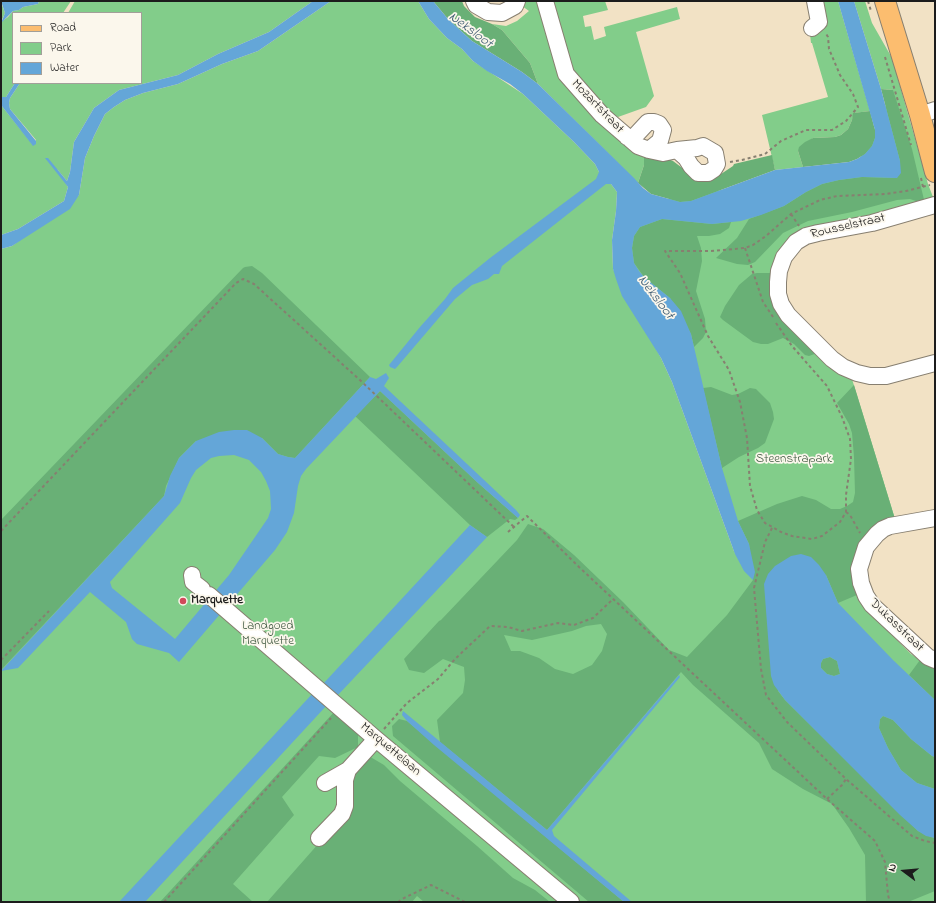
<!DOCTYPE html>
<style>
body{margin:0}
#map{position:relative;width:936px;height:903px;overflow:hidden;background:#f2e2c5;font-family:"Indie Flower",sans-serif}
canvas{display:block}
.frame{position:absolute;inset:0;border:2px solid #1c1c1c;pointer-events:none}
.legend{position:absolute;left:12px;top:12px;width:130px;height:72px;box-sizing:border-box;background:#fbf7ec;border:1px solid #a29f99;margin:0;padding:5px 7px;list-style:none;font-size:12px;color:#1c1c1c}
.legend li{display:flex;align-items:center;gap:8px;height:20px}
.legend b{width:20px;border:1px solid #a29f99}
.north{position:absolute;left:884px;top:851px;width:40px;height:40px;-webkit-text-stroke:3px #fbf7ec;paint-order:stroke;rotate:286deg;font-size:11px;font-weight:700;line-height:16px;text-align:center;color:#1c1c1c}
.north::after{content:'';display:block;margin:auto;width:14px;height:18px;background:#1c1c1c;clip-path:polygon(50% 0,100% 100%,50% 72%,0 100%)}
</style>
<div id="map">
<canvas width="936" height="903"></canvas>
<div class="frame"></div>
<ul class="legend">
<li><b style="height:5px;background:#fcbd6f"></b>Road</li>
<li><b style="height:11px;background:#82cd8a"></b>Park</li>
<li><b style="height:11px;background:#64a6d8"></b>Water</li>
</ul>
<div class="north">N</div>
</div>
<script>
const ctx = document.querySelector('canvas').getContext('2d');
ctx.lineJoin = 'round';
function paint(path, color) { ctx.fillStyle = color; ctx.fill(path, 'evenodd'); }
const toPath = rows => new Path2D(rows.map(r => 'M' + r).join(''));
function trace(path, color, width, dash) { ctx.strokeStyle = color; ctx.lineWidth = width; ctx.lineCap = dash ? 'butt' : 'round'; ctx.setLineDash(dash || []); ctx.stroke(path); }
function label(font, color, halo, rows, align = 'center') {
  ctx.font = font + ' "Indie Flower",sans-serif'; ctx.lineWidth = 3.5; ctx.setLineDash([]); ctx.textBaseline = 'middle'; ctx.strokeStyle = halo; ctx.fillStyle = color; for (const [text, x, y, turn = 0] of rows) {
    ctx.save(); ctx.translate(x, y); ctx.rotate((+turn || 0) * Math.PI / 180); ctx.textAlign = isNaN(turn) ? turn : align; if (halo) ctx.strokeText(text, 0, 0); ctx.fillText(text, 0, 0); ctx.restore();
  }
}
paint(toPath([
 [39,1,71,1,63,13,13,13,13,83,15,83,6,97,1,97,1,2,5,13,1,22,8,17,13,11,19,10,23,7,38,4],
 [75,1,313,1,269,32,218,54,178,75,119,90,94,108,74,142,70,172,67,181,57,169,68,187,64,201,18,229,1,235,1,105,33,145,36,140,10,109,9,103,10,98,20,83,141,83,141,13,68,13],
 [331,1,418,1,429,19,447,38,462,49,473,61,523,94,574,142,595,164,599,172,611,184,617,192,616,211,612,240,613,269,661,358,672,382,735,554,674,341,627,281,634,205,856,167,893,90,881,89,854,1,865,1,872,23,892,58,928,184,933,197,929,201,807,231,774,288,852,379,895,519,856,556,883,626,911,654,920,660,935,668,935,902,1,902,1,249,12,246,79,195,85,158,94,136,105,114,114,107,125,100,143,93,178,84,222,64,258,51],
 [525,1,540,1,561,80,644,155,644,165,638,183,538,84,530,63,502,30,492,24,506,26,517,21,529,11,522,6],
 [549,1,605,1,608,10,583,16,585,27,591,26,594,40,606,36,604,27,677,7,680,19,636,32,654,96,646,107,618,117,613,115,577,81],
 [820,1,838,1,870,111,854,113,852,120,848,129,841,135,835,137,813,138,798,151,803,167,775,170,762,115,828,97,812,43,811,43,810,34]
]), '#82cd8a');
paint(toPath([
 [433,1,462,1,464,6,475,17,492,24,502,30,530,63,538,84,522,72,472,41,448,19],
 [881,89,893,90,912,149,925,204,910,199,897,200,852,212,808,221,783,233,755,262,748,265,737,264,716,258,737,238,749,219,784,206,806,192,822,184,839,180,862,177,897,178,900,161],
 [870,111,875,130,875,138,872,146,865,154,857,159,849,162,803,167,798,151,799,147,805,142,813,138,835,137,841,135,848,129,852,120,853,113],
 [644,155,663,157,673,161,693,176,718,176,733,166,734,164,772,155,775,170,691,201,680,202,651,194,638,183,644,165],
 [662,219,712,224,731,222,729,228,720,234,709,236,697,236,701,248,702,261,696,291,705,319,706,332,703,338,694,347,691,334,670,298,644,277,634,263,632,248,634,236,640,227],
 [252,266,262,273,370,377,295,458,288,457,278,454,262,438,196,441,179,458,166,486,164,496,1,670,1,520,243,268,245,267],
 [757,273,774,273,774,288,820,352,809,356,805,355,794,344,783,338,768,344,761,344,753,342,723,320,720,317,725,306,739,285,752,274],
 [854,385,895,519,879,525,857,595,838,603,826,575,778,691,785,700,918,831,931,837,935,838,935,891,908,902,866,902,865,855,849,828,832,804,803,789,772,769,759,743,693,685,681,672,547,830,440,742,437,720,463,693,465,680,464,667,443,659,424,673,409,670,404,659,439,621,441,620,517,540,528,524,543,529,574,555,623,602,669,650,687,657,727,615,753,580,749,544,738,521,777,504,802,496,816,500,831,509,840,509,847,506,853,502,855,493,854,457,852,433,849,424,837,403],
 [601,624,607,634,602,651,592,665,573,674,555,669,539,658,520,651,511,651,504,635,532,640,572,631,586,626],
 [711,387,732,395,738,394,750,388,756,389,770,403,773,412,774,419,765,443,758,448,739,457,722,468,703,388],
 [380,391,478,483,518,518,515,520,510,519,487,537,470,525,355,416],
 [830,657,837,661,840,674,834,676,827,674,821,668,821,663,823,659],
 [920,660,935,668,935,700,909,675],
 [335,711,358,731,358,747,335,758,319,756,282,797,294,815,233,884,253,902,160,902],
 [883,716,893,720,911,739,932,756,935,757,935,789,917,783,901,770,888,748,879,728,880,719],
 [399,719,407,721,624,902,589,902,393,736,392,726],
 [367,755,384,765,400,781,477,846,513,878,535,890,550,902,424,902,417,896,412,902,267,902,349,809,349,786,355,769]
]), '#69b076');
paint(toPath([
 [1,1,39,1,38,4,23,7,19,10,13,11,1,23,5,13],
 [313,1,331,1,258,51,222,64,178,84,143,93,125,100,114,107,105,114,94,136,85,158,79,195,70,209,12,246,1,249,1,235,18,229,64,201,68,187,45,158,48,158,67,181,70,172,74,142,94,108,119,90,178,75,218,54,269,32],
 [418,1,433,1,448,19,472,41,522,72,538,84,634,178,643,188,651,194,680,202,691,201,775,170,849,162,857,159,865,154,872,146,875,138,875,130,838,1,854,1,881,89,900,161,901,173,897,178,862,177,839,180,822,184,806,192,784,206,761,215,741,221,712,224,662,219,640,227,634,236,632,248,634,263,639,271,644,277,670,298,681,311,691,334,722,468,738,521,749,544,755,572,753,580,744,571,735,554,672,382,661,358,622,296,616,279,613,269,612,240,616,211,617,192,611,184,606,184,502,266,499,274,494,274,488,279,472,285,455,299,397,367,395,369,390,367,389,365,420,327,445,299,453,288,490,258,596,179,599,172,595,164,574,142,523,94,510,84,487,71,473,61,462,49,447,38,429,19],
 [15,83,20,83,10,98,9,103,10,109,36,141,36,144,33,146,1,105,1,97,6,97],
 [386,373,389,378,384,386,516,510,520,515,518,518,478,483,380,391,306,469,301,476,298,486,294,513,287,532,275,550,179,662,169,653,137,644,132,639,126,622,90,592,18,668,1,671,164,496,170,476,179,458,196,441,219,432,234,430,247,430,262,438,278,454,288,457,295,458,370,377,376,379],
 [234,455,249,460,261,472,266,481,270,491,271,509,268,518,229,575,175,639,112,588,110,582,180,503,191,478,196,470,211,458,219,456],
 [470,525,487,537,337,696,323,684],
 [801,554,811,557,819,565,826,575,838,603,893,660,935,700,935,757,932,756,911,739,893,720,883,716,880,719,879,728,888,748,901,770,917,783,935,789,935,838,926,836,918,831,900,815,785,700,774,685,771,676,764,584,768,574,775,566,791,556],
 [830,657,837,661,840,674,834,676,827,674,821,668,821,663,823,659],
 [679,675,680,677,552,830,554,836,632,902,624,902,434,745,407,721,402,715,403,711,547,830],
 [314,692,328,704,145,902,119,902]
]), '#64a6d8');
const minor = toPath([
 [474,1,476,5,488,12,502,13,515,6,517,1],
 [545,1,566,74,602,115,638,146,649,150,663,153,677,150,697,148,703,146,715,153,717,164,714,169,708,173,698,173,691,166,686,158,677,150],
 [812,28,819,22,815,1],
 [920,115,935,110],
 [627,137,634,137,648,122,654,122,659,124,663,130,660,141,649,150],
 [935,205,872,223,818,233,806,236,796,242,784,257,779,271,778,282,778,294,781,304,788,315,832,359,843,367,857,373,870,376,886,376,935,363],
 [935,518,890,526,883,529,877,534,866,547,859,569,861,583,866,596,872,605,928,657,935,660],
 [192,575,193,582,202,589],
 [209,595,376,739,571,902],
 [325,783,348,770,376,739],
 [319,838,342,814,345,806,345,780,348,770]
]);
const major = toPath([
 [885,1,920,115,935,172]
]);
trace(minor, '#877f70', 18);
trace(major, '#877f70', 22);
trace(toPath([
 [868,1,871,11],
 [885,57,911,145],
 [730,162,742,160,765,154,781,141,806,130,832,130,846,121,858,107,853,94,840,75,829,49,828,37,825,32],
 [921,178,923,187],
 [791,214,799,226],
 [745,248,763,302,773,317],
 [776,323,792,346,827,386,842,417,850,439,851,459,846,495,846,512,840,522,822,536,812,539,792,536,781,532,765,523,757,510,750,486,747,438,740,402,729,370,708,336,680,273,665,251,711,251,745,248,753,245,766,236,791,214,820,200,837,196,885,194,906,191,930,185],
 [846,512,850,515,860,533],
 [772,528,765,542,754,588,761,669,766,695,787,722,846,779,912,836,925,841,935,843],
 [1,531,236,283,243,279,254,284,361,381,514,527],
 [508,532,527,516,579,567,827,799,875,841,885,862,888,895,890,902],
 [1,660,49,611],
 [384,729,407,703,438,679,455,659,490,626,508,627,522,631,558,623,574,625,593,618,613,599],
 [827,799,842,785,846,779],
 [164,902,331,718],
 [398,902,402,899,431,885,465,902]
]), '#877f70', 2, [3, 3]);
trace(minor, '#fff', 16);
trace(major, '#fcbd6f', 20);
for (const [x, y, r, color] of [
 [183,601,4,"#d1495b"]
]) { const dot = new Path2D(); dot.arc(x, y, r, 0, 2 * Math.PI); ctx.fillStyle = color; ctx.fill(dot); trace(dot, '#fbf7ec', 1.5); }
label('13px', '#1c1c1c', '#fbf7ec', [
 ["Mozartstraat",597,107,46],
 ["Rousselstraat",848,227,-13],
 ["Dukasstraat",896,626,44],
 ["Marquettelaan",390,750,40]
]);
label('13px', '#405a42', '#fbf7ec', [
 ["Steenstrapark",794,460],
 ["Landgoed",268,627],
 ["Marquette",268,642]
]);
label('bold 13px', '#1c1c1c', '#fbf7ec', [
 ["Marquette",191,601]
], 'left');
label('italic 14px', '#3c5a71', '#fbf7ec', [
 ["Neksloot",470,31,36],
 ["Neksloot",655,298,53]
]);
</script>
